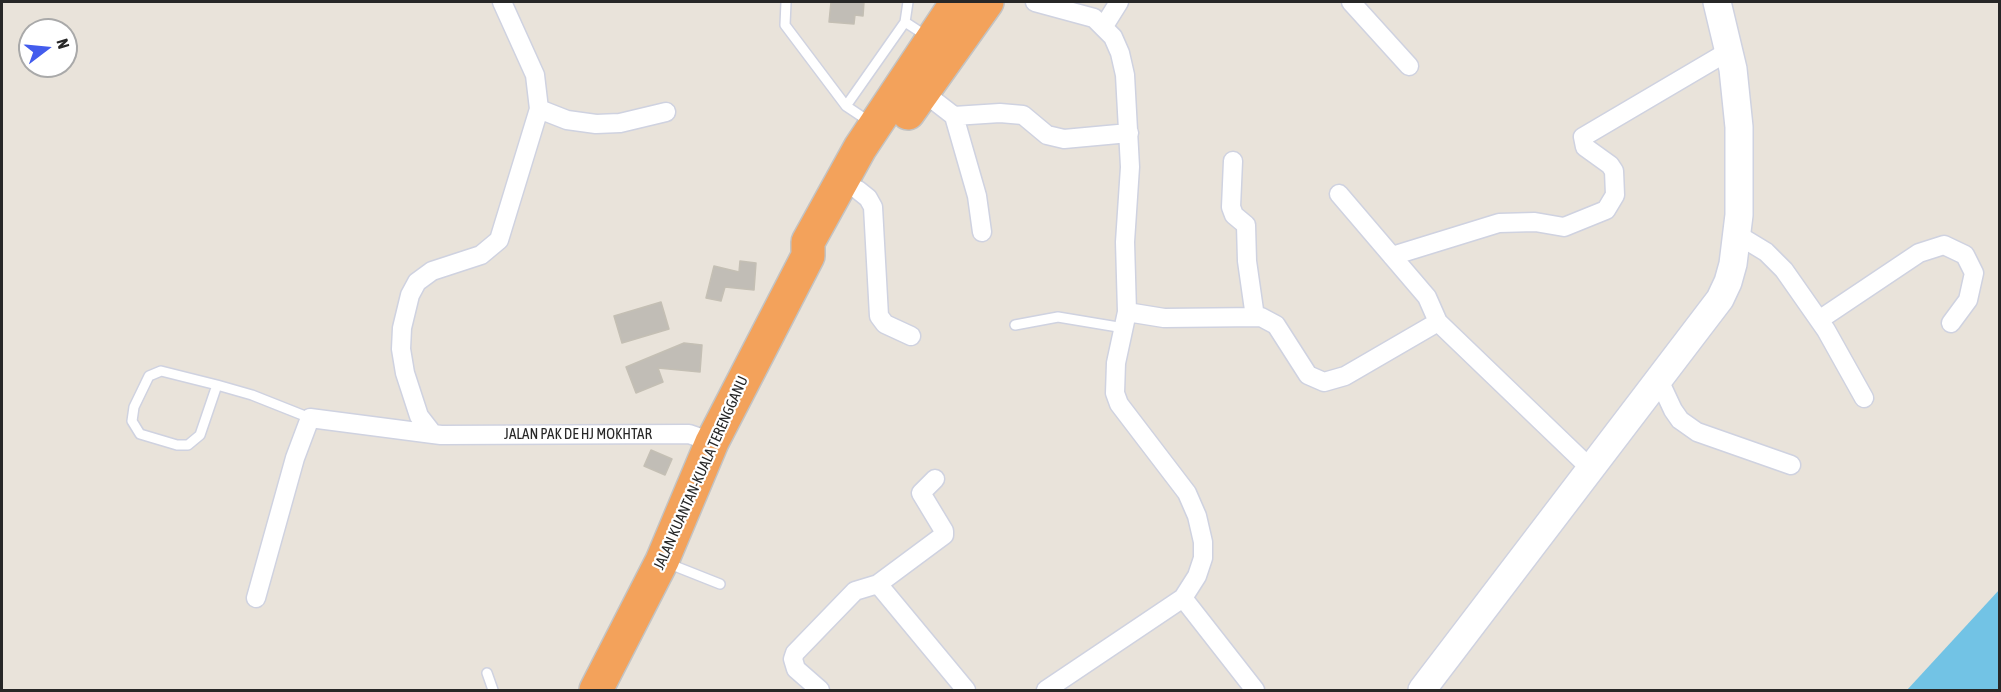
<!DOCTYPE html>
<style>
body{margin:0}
#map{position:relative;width:2001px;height:692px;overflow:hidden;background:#e9e3da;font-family:"Asap Condensed",sans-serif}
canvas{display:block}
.frame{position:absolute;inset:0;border:3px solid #272727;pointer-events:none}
.north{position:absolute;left:18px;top:18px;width:60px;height:60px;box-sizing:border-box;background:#fff;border:2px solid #a9a9a9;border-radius:50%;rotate:74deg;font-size:16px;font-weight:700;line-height:24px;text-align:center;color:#272727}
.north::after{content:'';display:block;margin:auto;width:21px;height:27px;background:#435ced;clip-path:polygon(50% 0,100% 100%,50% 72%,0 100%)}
</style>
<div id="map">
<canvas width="2001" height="692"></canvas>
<div class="frame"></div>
<div class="north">N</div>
</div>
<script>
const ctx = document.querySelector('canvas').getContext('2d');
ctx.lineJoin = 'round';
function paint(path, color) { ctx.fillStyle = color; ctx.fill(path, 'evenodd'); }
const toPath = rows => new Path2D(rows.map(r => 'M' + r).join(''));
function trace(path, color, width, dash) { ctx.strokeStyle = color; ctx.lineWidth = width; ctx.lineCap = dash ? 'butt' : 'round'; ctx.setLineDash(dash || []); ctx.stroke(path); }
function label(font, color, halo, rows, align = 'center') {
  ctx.font = font + ' "Asap Condensed",sans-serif'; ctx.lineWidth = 4.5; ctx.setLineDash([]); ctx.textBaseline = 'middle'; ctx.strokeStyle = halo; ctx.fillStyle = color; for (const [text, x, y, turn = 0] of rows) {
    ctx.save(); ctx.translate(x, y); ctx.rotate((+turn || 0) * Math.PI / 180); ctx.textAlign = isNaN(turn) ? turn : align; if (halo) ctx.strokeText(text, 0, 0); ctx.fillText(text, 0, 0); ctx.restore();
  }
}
paint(toPath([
 [1999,590,1999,690,1907,690]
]), '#72c3e5');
const building = toPath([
 [831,2,864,2,863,16,855,15,854,24,829,22,831,2],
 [740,261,756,263,754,290,725,287,721,301,706,298,714,266,739,272,740,261],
 [661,302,669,329,622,343,614,316,661,302],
 [684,343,702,345,700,372,658,368,663,382,636,393,626,367,684,343],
 [651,450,672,459,665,475,644,466,651,450]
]);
paint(building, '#c1bdb6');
trace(building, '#c4bfb4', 1.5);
const lane = toPath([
 [786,2,785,25,846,106,870,122],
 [905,22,928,37],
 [846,106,905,22,908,2],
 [1015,325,1058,317,1124,328],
 [217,385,200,435,188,445,177,445,140,434,132,421,134,407,149,376,161,371,217,385,252,395,310,418],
 [667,563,720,584],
 [487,673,493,690]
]);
const street = toPath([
 [502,2,535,75,539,109,499,240,481,255,432,271,417,282,410,295,402,328,401,349,405,373,419,416,433,434,441,435,689,434,712,442],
 [1035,2,1094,18,1113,37,1120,53,1125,75,1130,167,1125,242,1127,312,1116,363,1115,393,1119,404,1187,493,1197,516,1203,542,1203,558,1197,576,1183,598,1046,690],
 [1351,2,1409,66],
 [1104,26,1119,2],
 [923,92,954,116,1000,113,1023,115,1047,135,1064,139,1129,133],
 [539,109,567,120,596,124,620,123,666,112],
 [954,116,977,196,982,232],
 [1233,161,1231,207,1234,215,1246,225,1247,261,1255,317],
 [858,190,868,198,873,207,879,316,885,324,911,336],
 [1339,194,1427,297,1438,322],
 [1738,235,1766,252,1784,270,1826,330,1864,398],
 [1392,256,1499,223,1535,222,1564,227,1606,210,1615,195,1614,171,1610,165,1585,147,1583,137,1729,51],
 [1127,312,1164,318,1261,317,1276,325,1308,375,1324,382,1345,376,1438,322,1591,469],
 [1819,320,1919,253,1944,245,1965,255,1974,273,1968,300,1951,323],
 [1659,380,1673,410,1680,420,1697,432,1791,465],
 [878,584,966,690],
 [256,598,295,458,310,418,433,434],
 [1183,598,1255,690],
 [820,690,796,669,793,659,795,653,855,591,878,584,944,535,944,531,921,493,935,479]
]);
const secondary = toPath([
 [1422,690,1720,299,1728,282,1733,264,1739,215,1739,127,1733,69,1717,2]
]);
const highway = toPath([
 [908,113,987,2],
 [596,690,662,561,712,442,808,256,808,242,860,148,957,2]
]);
trace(lane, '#cfd2e0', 12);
trace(street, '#cfd2e0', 21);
trace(secondary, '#cfd2e0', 30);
trace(highway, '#c3c3c3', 36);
trace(lane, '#fff', 9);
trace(street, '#fff', 18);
trace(secondary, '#fff', 27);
trace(highway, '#f3a25b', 33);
label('15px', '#272727', '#fff', [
 ["JALAN PAK DE HJ MOKHTAR",578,434],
 ["JALAN KUANTAN-KUALA TERENGGANU",701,473,-66]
]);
</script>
